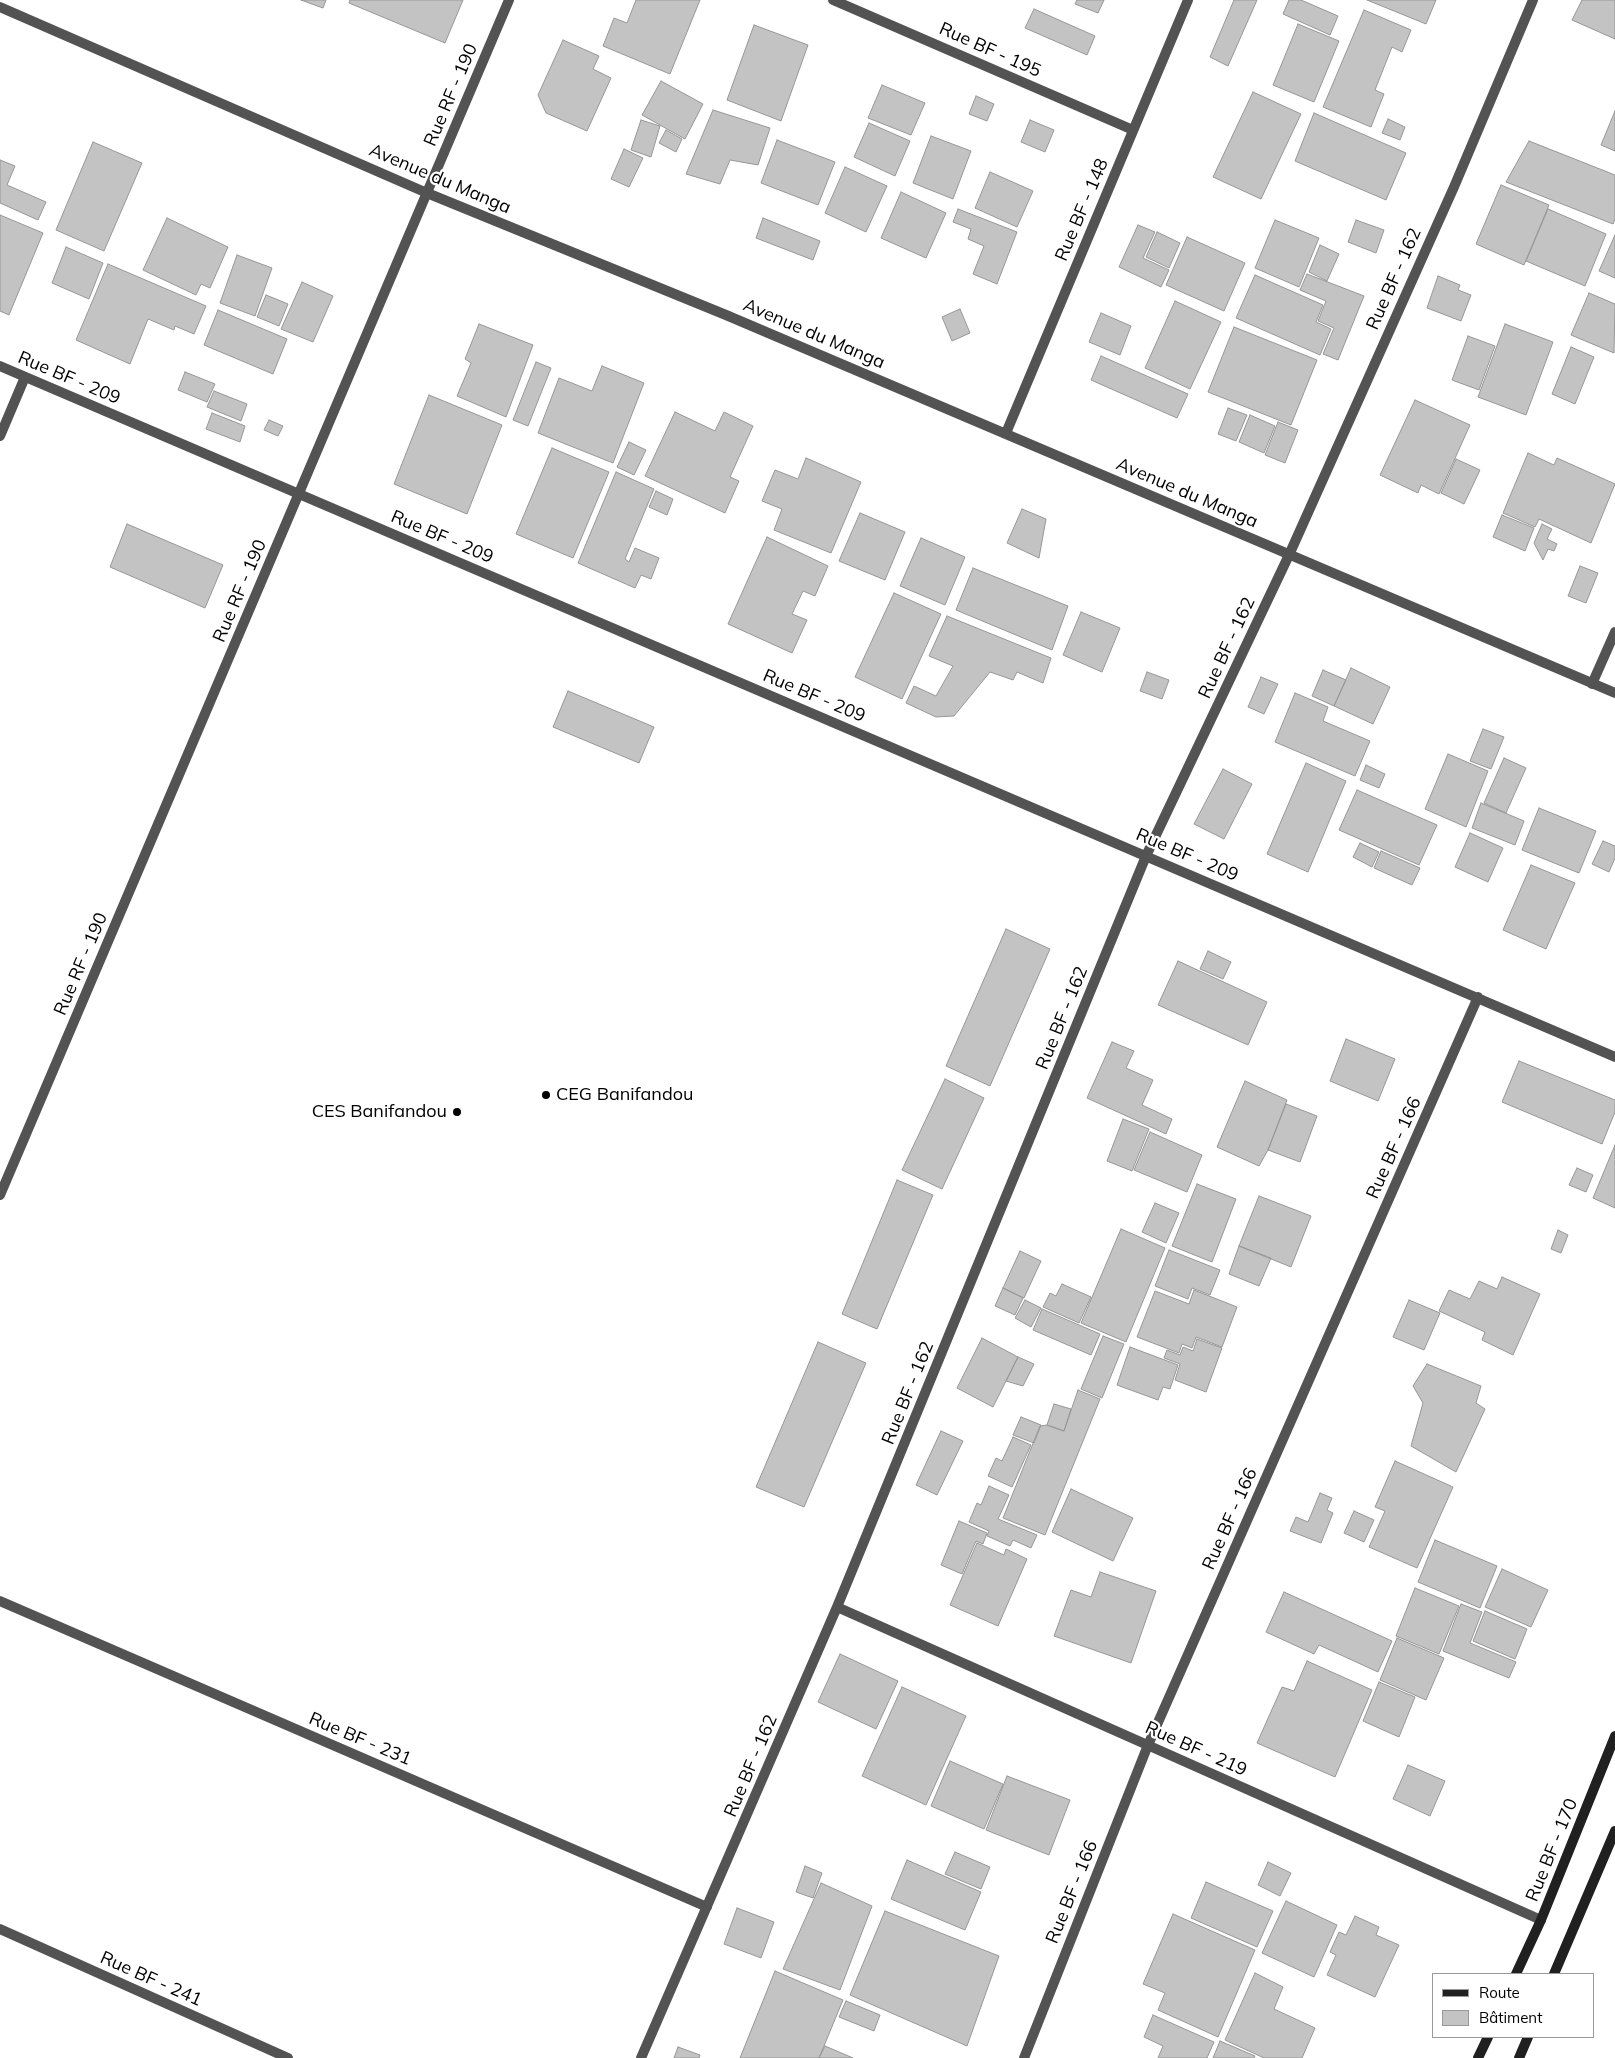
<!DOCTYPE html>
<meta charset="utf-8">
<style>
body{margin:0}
#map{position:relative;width:1615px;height:2058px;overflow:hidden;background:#fff;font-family:Mulish,sans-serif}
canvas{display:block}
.legend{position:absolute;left:1432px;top:1973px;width:162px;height:65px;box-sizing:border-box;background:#fff;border:1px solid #999;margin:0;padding:6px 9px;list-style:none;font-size:15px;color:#000}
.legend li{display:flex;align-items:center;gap:10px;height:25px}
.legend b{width:25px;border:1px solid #999}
</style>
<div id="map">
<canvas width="1615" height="2058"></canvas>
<ul class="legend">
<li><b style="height:6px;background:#202020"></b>Route</li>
<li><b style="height:14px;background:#c3c3c3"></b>Bâtiment</li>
</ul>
</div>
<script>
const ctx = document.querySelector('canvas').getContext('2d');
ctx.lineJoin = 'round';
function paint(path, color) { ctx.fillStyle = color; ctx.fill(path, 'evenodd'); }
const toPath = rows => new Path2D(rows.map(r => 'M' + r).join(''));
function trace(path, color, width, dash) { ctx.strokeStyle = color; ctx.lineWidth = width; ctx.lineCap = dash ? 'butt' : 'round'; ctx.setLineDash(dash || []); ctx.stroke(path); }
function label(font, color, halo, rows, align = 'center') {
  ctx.font = font + ' Mulish,sans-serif'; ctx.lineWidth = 4.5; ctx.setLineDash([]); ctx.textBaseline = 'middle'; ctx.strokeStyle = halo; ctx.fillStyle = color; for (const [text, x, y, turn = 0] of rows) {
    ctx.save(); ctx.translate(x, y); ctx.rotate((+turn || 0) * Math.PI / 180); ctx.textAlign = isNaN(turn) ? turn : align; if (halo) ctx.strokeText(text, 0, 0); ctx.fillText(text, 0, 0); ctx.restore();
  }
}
const building = toPath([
 [301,0,326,0,323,8,301,0],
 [350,0,463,0,445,43,349,3,350,0],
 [636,0,700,0,670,74,603,46,614,18,627,23,636,0],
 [1077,0,1104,0,1098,13,1075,4,1077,0],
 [1234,0,1257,0,1228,66,1210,57,1234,0],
 [1289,0,1301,0,1338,16,1330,35,1283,14,1289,0],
 [1367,0,1436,0,1426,24,1367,0],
 [1582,0,1615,0,1615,39,1572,20,1582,0],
 [1034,9,1095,36,1087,55,1025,28,1034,9],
 [1364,10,1411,30,1402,52,1392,47,1375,90,1384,94,1371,127,1323,107,1364,10],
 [1298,24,1339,41,1314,102,1273,85,1298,24],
 [754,25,808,45,781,121,727,100,754,25],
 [563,40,599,56,593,69,611,78,587,131,546,113,538,95,563,40],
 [661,81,703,104,685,139,642,115,661,81],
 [882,85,925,103,911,135,868,118,882,85],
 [1253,92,1301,114,1261,199,1213,177,1253,92],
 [976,96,994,104,987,121,969,114,976,96],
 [713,110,770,128,758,165,730,160,720,184,686,174,713,110],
 [1615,111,1615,151,1601,145,1615,111],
 [1314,113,1406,153,1386,200,1295,161,1314,113],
 [1388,119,1405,127,1400,140,1382,133,1388,119],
 [641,120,660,126,651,157,631,150,641,120],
 [1030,120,1054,130,1045,152,1021,142,1030,120],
 [869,123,910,141,895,176,854,157,869,123],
 [666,130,682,139,676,152,659,143,666,130],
 [931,136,971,151,953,199,913,183,931,136],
 [777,140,835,162,818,205,761,183,777,140],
 [1529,141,1615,175,1615,219,1613,224,1506,182,1529,141],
 [93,142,142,163,104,251,56,230,93,142],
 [624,149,643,158,629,187,611,179,624,149],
 [0,160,15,166,7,185,46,202,38,220,0,203,0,160],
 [845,167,887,186,866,232,825,213,845,167],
 [990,172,1033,191,1017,227,975,208,990,172],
 [1501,185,1549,205,1524,265,1476,244,1501,185],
 [901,192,946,213,926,258,881,238,901,192],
 [958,209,1017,232,997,284,973,274,984,246,968,239,971,229,953,222,958,209],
 [1548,209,1606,234,1585,286,1526,261,1548,209],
 [0,215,43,233,9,315,0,311,0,215],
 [167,218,228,247,210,288,201,284,196,295,143,270,167,218],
 [763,218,820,241,813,260,756,238,763,218],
 [1275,220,1319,238,1299,287,1255,268,1275,220],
 [1356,220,1384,230,1376,253,1348,242,1356,220],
 [1138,225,1155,232,1143,258,1169,270,1161,287,1119,267,1138,225],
 [1157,232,1180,243,1169,268,1146,257,1157,232],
 [1615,235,1615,278,1599,271,1615,235],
 [1187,237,1245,263,1224,311,1166,285,1187,237],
 [1320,245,1339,254,1327,281,1309,272,1320,245],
 [66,247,103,263,89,299,52,283,66,247],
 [237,255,272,268,255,316,220,303,237,255],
 [108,264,206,306,194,334,175,326,174,330,148,319,130,364,76,340,108,264],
 [1307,274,1364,296,1338,360,1323,354,1334,328,1318,321,1326,301,1300,290,1307,274],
 [1255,275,1323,305,1316,322,1331,329,1320,355,1236,318,1255,275],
 [1438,276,1460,285,1458,290,1471,295,1461,321,1427,308,1438,276],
 [302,282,333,296,313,342,281,329,302,282],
 [1589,293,1615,304,1614,353,1571,335,1589,293],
 [266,295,288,304,279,326,257,317,266,295],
 [1175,301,1221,322,1190,389,1145,368,1175,301],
 [960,309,970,333,952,341,942,317,960,309],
 [218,310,287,339,273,374,204,345,218,310],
 [1101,313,1131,326,1120,355,1089,342,1101,313],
 [479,324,533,345,506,417,457,396,471,363,465,359,479,324],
 [1505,324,1553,342,1526,415,1478,397,1505,324],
 [1234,327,1317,360,1291,425,1208,392,1234,327],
 [1468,336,1495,346,1479,390,1452,380,1468,336],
 [1571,347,1594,357,1575,404,1552,394,1571,347],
 [1101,356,1188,394,1177,418,1091,380,1101,356],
 [536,362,551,368,528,426,513,420,536,362],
 [602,366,644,383,613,463,538,433,559,378,592,391,602,366],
 [185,372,215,384,207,402,178,390,185,372],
 [214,391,247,404,241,421,207,407,214,391],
 [429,395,502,425,467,514,394,484,429,395],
 [1415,400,1470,425,1439,494,1421,485,1418,493,1380,475,1415,400],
 [1228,408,1247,415,1236,441,1218,434,1228,408],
 [675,412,715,431,724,412,753,426,730,477,739,481,725,513,645,476,675,412],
 [212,413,245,426,240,442,206,429,212,413],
 [1250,415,1275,426,1264,453,1239,442,1250,415],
 [269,420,283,426,278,436,264,430,269,420],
 [1278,422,1298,430,1285,463,1265,455,1278,422],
 [629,442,646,450,634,475,617,467,629,442],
 [552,448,609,472,573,558,516,534,552,448],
 [1528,453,1554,465,1557,458,1615,484,1591,543,1539,519,1535,527,1503,513,1528,453],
 [806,458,861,482,831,553,774,530,782,509,762,501,775,470,798,479,806,458],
 [1456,459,1480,470,1464,504,1441,493,1456,459],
 [616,472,654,489,625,559,629,562,635,548,659,558,651,579,641,575,635,588,578,563,616,472],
 [656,491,673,499,667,515,649,507,656,491],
 [1022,509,1046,519,1039,558,1007,543,1022,509],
 [860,513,905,532,885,580,839,561,860,513],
 [1502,515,1534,528,1525,551,1493,537,1502,515],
 [127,524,223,565,205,608,110,567,127,524],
 [1542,524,1552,529,1547,539,1557,544,1554,551,1548,549,1543,560,1534,543,1542,524],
 [767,537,828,566,815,596,803,591,792,614,807,620,792,653,728,624,767,537],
 [921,538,965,557,945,605,900,586,921,538],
 [1580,566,1598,573,1586,603,1568,596,1580,566],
 [973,568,1068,606,1052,650,956,610,973,568],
 [894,593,941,614,902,699,855,677,894,593],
 [1081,612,1120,628,1102,672,1063,655,1081,612],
 [947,616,1051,658,1043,683,1017,672,1013,680,990,672,954,716,936,717,906,703,914,686,936,696,953,666,929,656,947,616],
 [1351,668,1390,687,1373,724,1334,706,1351,668],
 [1323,670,1346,680,1334,706,1312,696,1323,670],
 [1147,672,1169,680,1162,699,1140,691,1147,672],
 [1261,677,1278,684,1264,714,1248,707,1261,677],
 [568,691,654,727,639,763,553,727,568,691],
 [1295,693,1328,707,1323,721,1370,741,1355,776,1275,742,1295,693],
 [1483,729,1504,737,1491,769,1470,761,1483,729],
 [1448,754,1488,771,1466,827,1425,809,1448,754],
 [1504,758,1526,768,1506,813,1484,803,1504,758],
 [1306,763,1346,781,1308,872,1267,854,1306,763],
 [1366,765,1385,774,1379,788,1360,780,1366,765],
 [1223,769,1252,784,1224,839,1194,824,1223,769],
 [1357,790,1437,825,1419,865,1339,830,1357,790],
 [1481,803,1524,821,1515,845,1472,828,1481,803],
 [1539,808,1596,831,1579,873,1522,850,1539,808],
 [1470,833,1503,848,1488,882,1455,867,1470,833],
 [1603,841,1615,846,1615,858,1609,872,1592,864,1603,841],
 [1360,843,1379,852,1372,867,1353,857,1360,843],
 [1381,851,1420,868,1412,885,1374,868,1381,851],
 [1531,865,1575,883,1546,949,1503,930,1531,865],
 [1006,929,1050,949,990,1086,946,1066,1006,929],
 [1208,951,1231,962,1223,979,1200,969,1208,951],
 [1178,961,1267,1002,1248,1045,1158,1005,1178,961],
 [1346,1039,1395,1059,1378,1101,1330,1081,1346,1039],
 [1112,1042,1134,1051,1126,1068,1153,1080,1142,1105,1172,1119,1166,1134,1087,1098,1112,1042],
 [1519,1061,1615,1100,1615,1112,1602,1144,1502,1102,1519,1061],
 [945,1079,984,1098,942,1189,902,1170,945,1079],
 [1245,1081,1287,1100,1268,1150,1259,1166,1217,1147,1245,1081],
 [1286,1104,1317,1116,1300,1162,1268,1150,1286,1104],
 [1123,1119,1149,1129,1132,1171,1107,1161,1123,1119],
 [1150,1132,1202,1155,1187,1192,1134,1170,1150,1132],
 [1615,1145,1615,1208,1593,1198,1615,1145],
 [1577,1168,1593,1175,1586,1192,1569,1185,1577,1168],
 [897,1180,933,1195,877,1329,842,1314,897,1180],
 [1197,1184,1236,1199,1212,1262,1172,1246,1197,1184],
 [1259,1196,1311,1216,1291,1267,1239,1246,1259,1196],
 [1155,1203,1179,1213,1166,1243,1142,1232,1155,1203],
 [1121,1229,1165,1248,1126,1342,1081,1323,1121,1229],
 [1558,1230,1568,1235,1561,1253,1551,1249,1558,1230],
 [1239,1246,1271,1258,1259,1286,1229,1274,1239,1246],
 [1169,1250,1220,1270,1210,1295,1192,1288,1188,1299,1155,1286,1169,1250],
 [1020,1251,1041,1261,1024,1298,1003,1288,1020,1251],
 [1502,1277,1540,1294,1513,1355,1482,1340,1485,1332,1439,1311,1449,1290,1470,1299,1479,1281,1497,1289,1502,1277],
 [1062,1284,1091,1297,1079,1323,1043,1307,1050,1293,1056,1296,1062,1284],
 [1003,1288,1023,1298,1015,1315,995,1306,1003,1288],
 [1194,1290,1237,1307,1222,1347,1196,1337,1192,1348,1182,1344,1179,1353,1137,1337,1155,1291,1189,1304,1194,1290],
 [1025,1300,1041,1308,1031,1327,1015,1318,1025,1300],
 [1409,1300,1440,1313,1424,1350,1393,1337,1409,1300],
 [1042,1309,1100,1334,1091,1355,1033,1330,1042,1309],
 [1103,1336,1124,1344,1102,1398,1081,1389,1103,1336],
 [982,1338,1018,1357,993,1407,957,1388,982,1338],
 [1197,1339,1222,1348,1206,1392,1175,1380,1180,1364,1164,1358,1167,1350,1180,1355,1183,1347,1193,1351,1197,1339],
 [818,1342,866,1363,804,1507,756,1487,818,1342],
 [1130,1347,1178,1365,1170,1389,1163,1387,1158,1400,1117,1385,1130,1347],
 [1018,1357,1034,1364,1023,1386,1006,1381,1018,1357],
 [1427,1364,1481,1386,1476,1403,1485,1409,1456,1472,1411,1446,1423,1403,1413,1386,1427,1364],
 [1078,1390,1100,1399,1045,1535,1003,1518,1040,1426,1047,1425,1064,1431,1078,1390],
 [1054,1404,1071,1409,1064,1431,1047,1425,1054,1404],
 [1021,1417,1041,1425,1034,1443,1013,1435,1021,1417],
 [941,1431,963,1441,937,1495,916,1485,941,1431],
 [1013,1437,1031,1445,1012,1487,988,1476,996,1458,1002,1461,1013,1437],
 [1395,1461,1453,1487,1417,1568,1369,1547,1385,1511,1375,1507,1395,1461],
 [989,1486,1009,1495,998,1519,1037,1535,1031,1548,1013,1540,1010,1546,987,1536,989,1531,969,1522,977,1503,981,1505,989,1486],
 [1071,1489,1133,1518,1113,1561,1052,1532,1071,1489],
 [1320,1493,1332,1498,1327,1510,1333,1513,1321,1543,1290,1531,1296,1517,1308,1522,1320,1493],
 [1354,1511,1374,1520,1364,1542,1344,1533,1354,1511],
 [959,1521,987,1533,983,1544,976,1541,962,1574,941,1565,959,1521],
 [1435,1540,1497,1566,1480,1608,1418,1582,1435,1540],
 [977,1543,1004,1555,1006,1549,1027,1559,998,1626,950,1605,977,1543],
 [1502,1569,1548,1590,1531,1627,1485,1607,1502,1569],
 [1100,1572,1156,1591,1131,1663,1054,1636,1071,1590,1091,1597,1100,1572],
 [1415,1588,1459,1606,1439,1654,1396,1636,1415,1588],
 [1284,1592,1392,1641,1378,1672,1319,1645,1314,1654,1266,1632,1284,1592],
 [1461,1604,1482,1612,1470,1643,1516,1662,1509,1678,1443,1651,1461,1604],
 [1485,1611,1527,1629,1515,1659,1473,1641,1485,1611],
 [1397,1638,1444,1658,1426,1700,1380,1680,1397,1638],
 [840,1654,898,1681,876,1729,818,1702,840,1654],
 [1307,1661,1372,1690,1335,1777,1257,1743,1282,1687,1294,1691,1307,1661],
 [1379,1682,1415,1697,1399,1737,1363,1721,1379,1682],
 [902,1687,966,1716,926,1805,862,1776,902,1687],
 [950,1761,1003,1784,984,1829,931,1806,950,1761],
 [1408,1765,1445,1781,1430,1816,1393,1799,1408,1765],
 [1007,1776,1070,1800,1049,1855,986,1830,1007,1776],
 [955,1852,990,1867,981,1889,945,1874,955,1852],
 [907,1860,981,1892,965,1930,891,1899,907,1860],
 [1268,1862,1291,1873,1280,1896,1258,1885,1268,1862],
 [805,1866,822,1873,813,1898,796,1892,805,1866],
 [1206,1882,1273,1911,1257,1947,1191,1918,1206,1882],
 [821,1883,872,1906,840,1990,783,1969,821,1883],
 [1286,1901,1337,1925,1314,1977,1262,1953,1286,1901],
 [737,1908,774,1922,761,1958,724,1944,737,1908],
 [885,1911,999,1956,967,2046,850,1995,885,1911],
 [1173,1914,1255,1950,1218,2037,1158,2010,1165,1993,1143,1984,1173,1914],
 [1355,1916,1379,1927,1376,1935,1399,1945,1375,1997,1327,1975,1336,1955,1330,1952,1339,1932,1346,1935,1355,1916],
 [775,1971,843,2000,819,2058,740,2058,775,1971],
 [1255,1973,1283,1987,1274,2009,1315,2028,1302,2058,1264,2058,1225,2040,1255,1973],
 [846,2001,880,2015,874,2031,839,2017,846,2001],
 [1153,2015,1214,2042,1207,2058,1158,2058,1163,2046,1144,2037,1153,2015],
 [1220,2041,1255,2056,1254,2058,1213,2058,1220,2041],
 [825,2046,853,2058,819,2058,825,2046],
 [678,2047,700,2055,699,2058,674,2058,678,2047]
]);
paint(building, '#c3c3c3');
trace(building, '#979797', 1);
trace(toPath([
 [833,0,1133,130],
 [0,366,1615,1057],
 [1006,433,1188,0],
 [0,436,25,377],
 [1592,684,1615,632],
 [0,1195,509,0],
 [0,1601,707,1907],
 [837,1607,1541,1920],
 [0,1929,288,2058],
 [641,2058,837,1607,1146,856,1289,555,1454,187,1533,0],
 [1024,2058,1148,1745,1478,997]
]), '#535353', 10);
trace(toPath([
 [0,7,427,193,726,315,1615,693]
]), '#535353', 10);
trace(toPath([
 [1516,1974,1541,1920,1615,1736],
 [1554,1974,1615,1831],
 [1478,2058,1488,2037],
 [1519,2058,1528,2037]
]), '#202020', 10);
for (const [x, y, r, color] of [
 [546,1095,5,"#000"],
 [457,1112,5,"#000"]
]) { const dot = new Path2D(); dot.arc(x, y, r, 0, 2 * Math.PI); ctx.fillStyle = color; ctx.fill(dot); trace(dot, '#fff', 2); }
label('18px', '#000', '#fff', [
 ["Rue BF - 195",990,50,24],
 ["Rue RF - 190",451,95,-67],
 ["Avenue du Manga",440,179,23],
 ["Rue BF - 148",1082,210,-67],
 ["Rue BF - 162",1394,279,-66],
 ["Avenue du Manga",814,334,23],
 ["Rue BF - 209",69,378,23],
 ["Avenue du Manga",1187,493,23],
 ["Rue BF - 209",442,537,23],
 ["Rue RF - 190",240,591,-67],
 ["Rue BF - 162",1227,648,-65],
 ["Rue BF - 209",814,696,23],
 ["Rue BF - 209",1187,855,23],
 ["Rue RF - 190",81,964,-67],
 ["Rue BF - 162",1062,1018,-68],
 ["Rue BF - 166",1394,1148,-66],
 ["Rue BF - 162",908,1393,-68],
 ["Rue BF - 166",1230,1519,-66],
 ["Rue BF - 231",360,1739,23],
 ["Rue BF - 219",1196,1749,24],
 ["Rue BF - 162",751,1766,-67],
 ["Rue BF - 170",1552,1850,-68],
 ["Rue BF - 166",1072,1892,-68],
 ["Rue BF - 241",151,1979,24]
]);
label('18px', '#000', '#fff', [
 ["CEG Banifandou",556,1095],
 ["CES Banifandou",447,1112,"right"]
], 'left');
</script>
